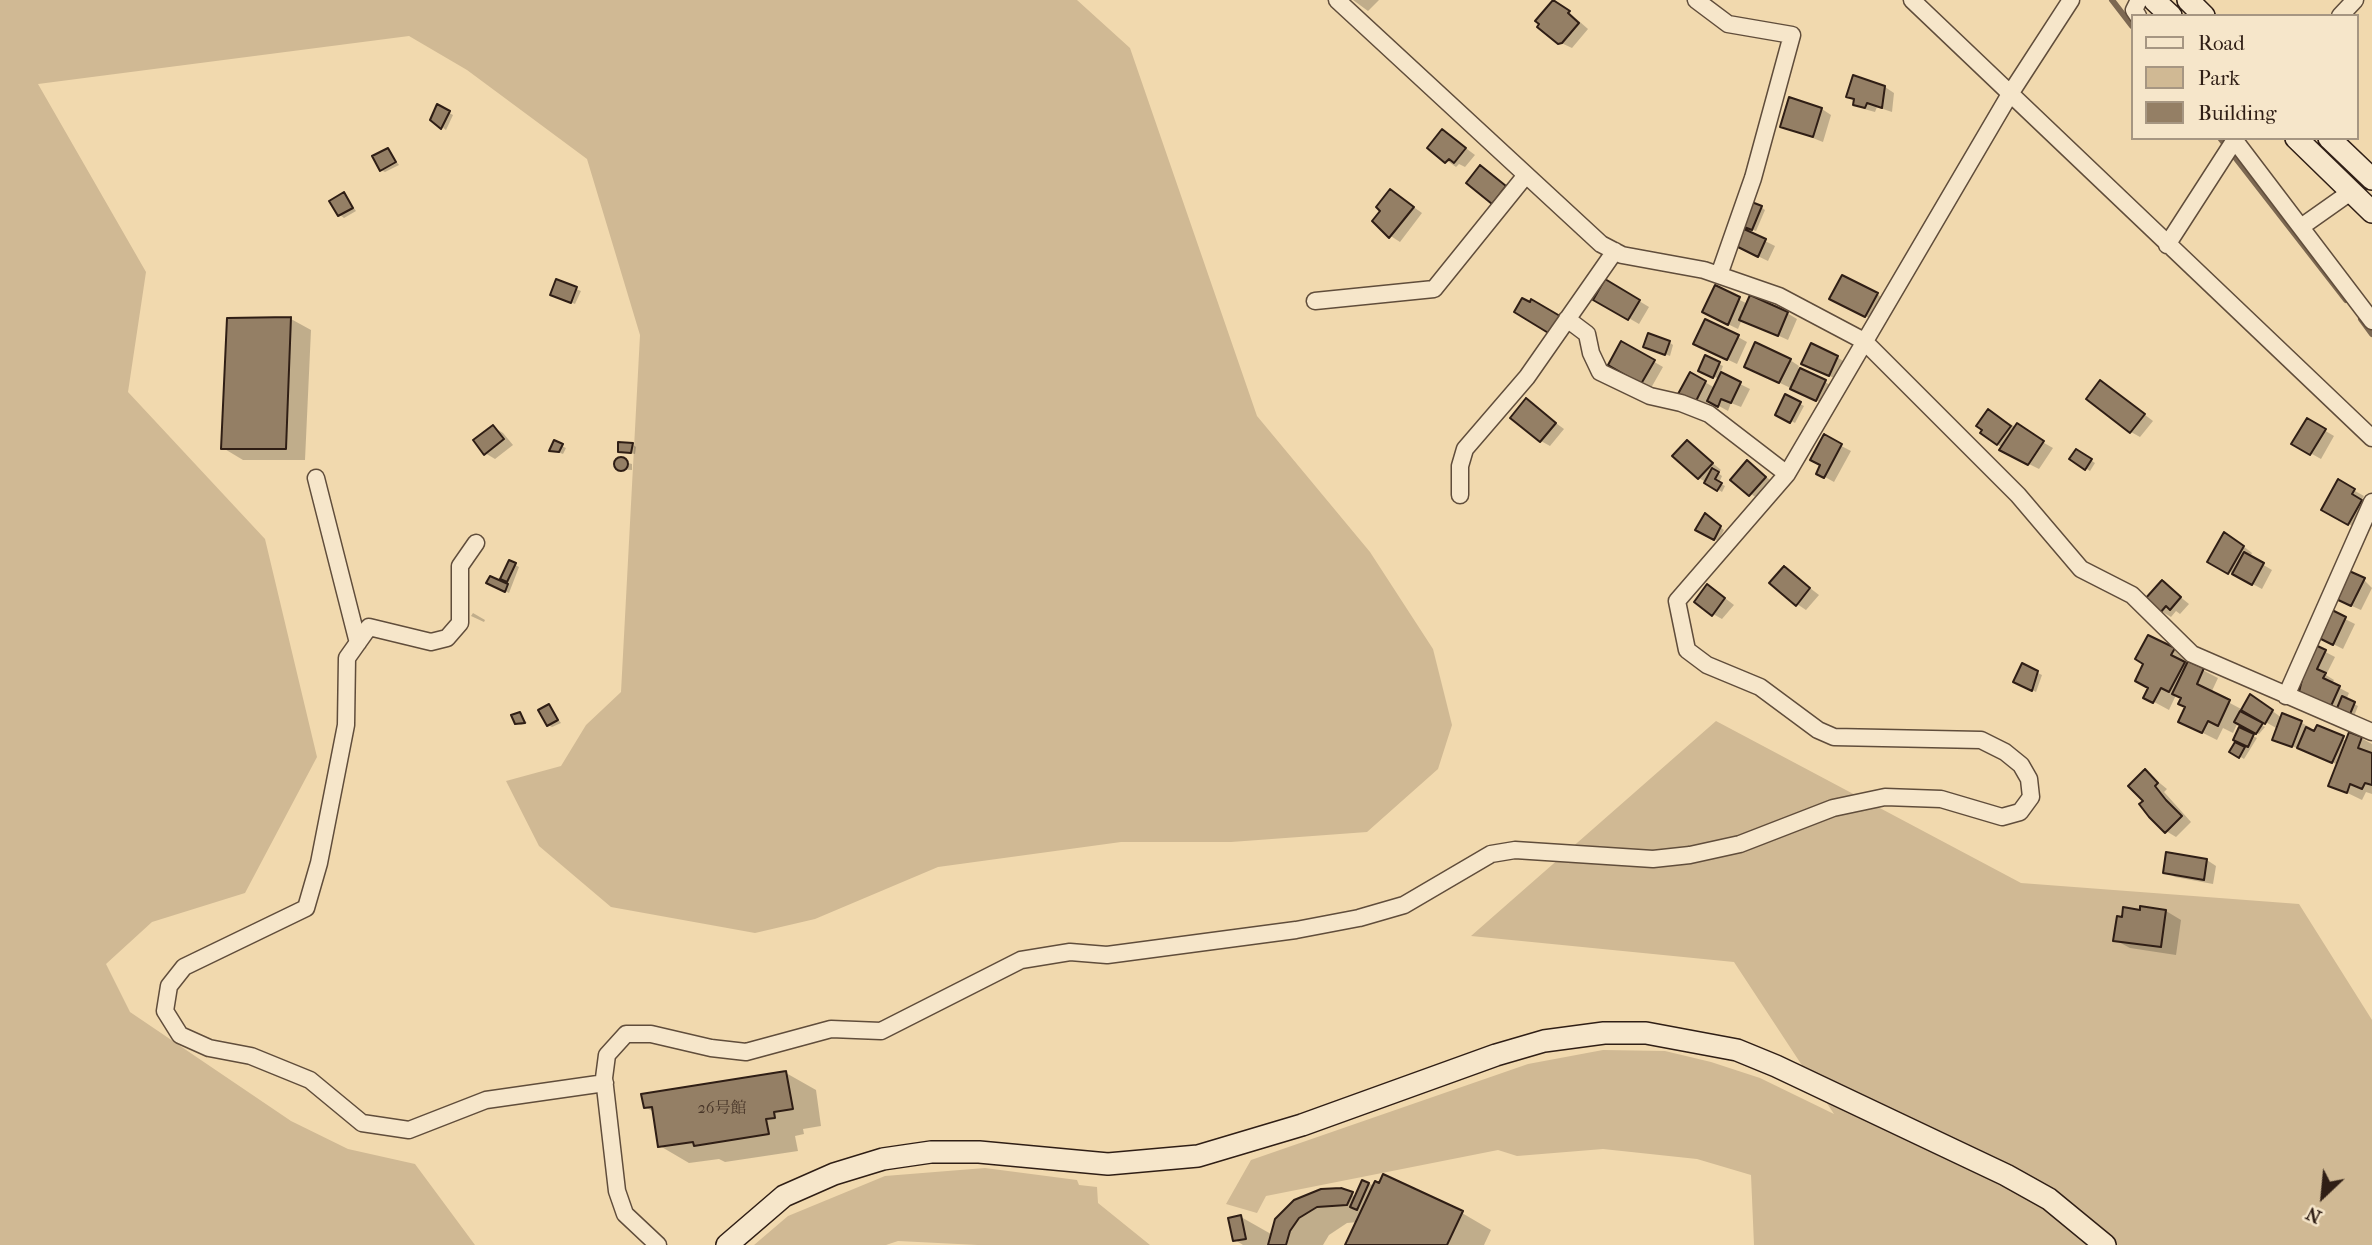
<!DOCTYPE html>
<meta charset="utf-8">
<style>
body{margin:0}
#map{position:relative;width:2372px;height:1245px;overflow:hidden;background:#f1d9ae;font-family:"IM FELL French Canon",serif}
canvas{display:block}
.legend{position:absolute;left:2131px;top:14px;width:228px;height:126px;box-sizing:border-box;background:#f6e6ca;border:2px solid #a69682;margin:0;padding:9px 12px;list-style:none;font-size:21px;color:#2f1e15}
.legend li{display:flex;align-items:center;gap:14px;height:35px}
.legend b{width:35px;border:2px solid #a69682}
.north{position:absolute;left:2288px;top:1161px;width:70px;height:70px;-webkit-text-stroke:5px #f6e6ca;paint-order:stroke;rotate:206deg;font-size:19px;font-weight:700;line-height:28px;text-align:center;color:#2f1e15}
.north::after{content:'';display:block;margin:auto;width:24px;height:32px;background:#2f1e15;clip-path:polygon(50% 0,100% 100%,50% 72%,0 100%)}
</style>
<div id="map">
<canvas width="2372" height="1245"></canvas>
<ul class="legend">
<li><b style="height:9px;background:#f6e6ca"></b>Road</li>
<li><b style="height:19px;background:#d0b994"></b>Park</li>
<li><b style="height:19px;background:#947f65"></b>Building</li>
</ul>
<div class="north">N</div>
</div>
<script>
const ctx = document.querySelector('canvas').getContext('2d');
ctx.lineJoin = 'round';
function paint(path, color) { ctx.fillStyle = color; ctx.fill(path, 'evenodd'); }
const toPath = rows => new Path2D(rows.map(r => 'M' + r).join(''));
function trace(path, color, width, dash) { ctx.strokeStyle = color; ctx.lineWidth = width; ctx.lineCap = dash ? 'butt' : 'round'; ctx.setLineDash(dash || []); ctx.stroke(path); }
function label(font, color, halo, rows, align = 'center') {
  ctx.font = font + ' "IM FELL French Canon","Noto Serif JP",serif'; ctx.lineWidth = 7; ctx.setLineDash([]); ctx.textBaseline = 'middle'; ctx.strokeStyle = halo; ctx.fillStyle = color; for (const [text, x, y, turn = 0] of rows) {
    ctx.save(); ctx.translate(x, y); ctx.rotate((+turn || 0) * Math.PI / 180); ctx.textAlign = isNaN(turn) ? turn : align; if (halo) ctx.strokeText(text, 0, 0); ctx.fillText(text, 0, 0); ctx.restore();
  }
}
paint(toPath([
 [0,0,1077,0,1130,48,1257,416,1370,552,1433,649,1452,725,1438,769,1367,832,1231,842,1121,842,938,867,815,919,755,933,611,907,539,846,506,781,561,766,586,725,621,692,640,335,587,159,467,70,409,36,38,84,146,272,128,392,265,539,317,757,245,893,152,922,106,964,130,1012,291,1121,348,1149,415,1164,475,1245,0,1245],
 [1716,721,2021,883,2299,904,2372,1020,2372,1245,1754,1245,1751,1175,1697,1159,1603,1149,1517,1156,1498,1150,1266,1196,1257,1213,1226,1204,1251,1160,1528,1064,1603,1050,1665,1051,1711,1062,1760,1078,1834,1114,1734,962,1471,936],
 [985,1168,1077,1180,1079,1185,1097,1187,1098,1203,1150,1245,978,1245,898,1241,886,1245,754,1245,788,1216,885,1176]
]), '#d0b994');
paint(toPath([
 [1353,0,1379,0,1368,11],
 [1555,0,1588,29,1572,48,1559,42,1538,21],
 [1885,87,1894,93,1892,112,1877,107,1875,112,1864,109,1848,96],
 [438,107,453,115,446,130,432,119],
 [1822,109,1831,115,1823,142,1782,126],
 [1443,131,1475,155,1465,167,1459,164,1456,167,1429,148],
 [388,150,399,165,385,172,381,170],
 [1391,191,1422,213,1400,242,1383,231,1382,210],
 [344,194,356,211,344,218,340,215],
 [1761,207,1765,210,1756,231,1745,227],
 [1745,231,1775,246,1768,261,1747,251],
 [557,281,581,291,575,304,556,296],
 [1606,281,1649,307,1639,324,1596,299],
 [1715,288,1748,304,1787,313,1797,319,1788,340,1742,319,1738,329,1713,317],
 [1877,294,1886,300,1875,321,1841,303],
 [291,319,311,330,305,460,243,460,223,448],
 [1738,337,1747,342,1737,364,1705,349],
 [1669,342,1673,345,1670,356,1649,348],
 [1622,343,1663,367,1651,388,1610,364],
 [1837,357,1846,363,1839,380,1813,369],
 [1706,358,1723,366,1720,374,1750,389,1741,407,1731,403,1728,411,1708,400,1705,407,1680,393,1691,374,1715,388,1719,379,1700,370],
 [1790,360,1799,366,1798,369,1835,387,1826,405,1755,371],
 [2110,388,2153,421,2140,437,2131,432],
 [1786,397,1804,406,1795,423,1777,414],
 [1526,401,1564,429,1550,446,1541,441],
 [1998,417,2053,448,2039,469,2011,455,1983,433],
 [2307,420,2334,436,2321,459,2294,444],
 [493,427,503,433,513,445,495,459,485,453],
 [1824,437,1851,451,1834,482,1818,473,1823,465],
 [1687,442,1721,470,1718,473,1722,476,1719,483,1725,486,1722,492,1699,478],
 [555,443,566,448,563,454,552,450],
 [632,444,636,447,635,454,619,451],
 [2077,451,2095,463,2090,471,2072,459],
 [617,460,632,464,632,470,617,469],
 [1747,462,1774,483,1759,500,1732,479],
 [2339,482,2364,496,2361,501,2371,507,2358,529,2323,509],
 [1705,515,1724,530,1718,541,1698,529],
 [2234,539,2252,553,2250,557,2272,570,2262,589,2209,561],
 [510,562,519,567,509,593,489,583,500,582],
 [1784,568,1819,595,1806,610,1797,604],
 [2364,580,2372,588,2361,610,2345,603],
 [2162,582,2189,604,2180,614,2176,611,2171,617,2161,611],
 [1717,592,1734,605,1722,619,1713,614],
 [2329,611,2355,624,2343,649,2327,641],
 [473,613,485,620,484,622,471,616],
 [2312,645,2335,657,2326,675,2334,680,2332,684,2349,693,2346,700,2358,706,2353,719,2311,696],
 [2174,650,2189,658,2187,662,2218,678,2211,693,2243,710,2260,702,2282,718,2283,715,2302,723,2311,728,2310,731,2348,741,2361,738,2372,744,2372,794,2366,792,2362,800,2331,785,2339,765,2274,739,2278,729,2244,710,2242,714,2265,727,2259,734,2238,722,2233,733,2223,728,2217,740,2195,729,2183,698,2176,695,2169,710,2145,697],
 [2023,666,2042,675,2036,692,2016,681],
 [549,706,561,723,552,727,548,725],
 [520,714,527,723,521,725,516,723],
 [2240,730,2257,738,2244,759,2231,751],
 [2145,771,2167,789,2164,792,2191,822,2176,837,2166,831,2145,801],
 [2207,860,2216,866,2213,884,2175,877,2165,872],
 [2142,908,2166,911,2181,920,2176,955,2130,948,2115,940,2123,918,2142,912],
 [786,1073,816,1090,821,1126,803,1129,804,1134,795,1136,798,1151,725,1162,719,1159,689,1163,660,1146,654,1112,645,1107],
 [1363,1182,1462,1213,1491,1230,1484,1245,1347,1245,1358,1222,1347,1223,1329,1235,1323,1245,1243,1245,1235,1240,1241,1217,1271,1234,1322,1190,1357,1196]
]), '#0003');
trace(toPath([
 [2112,0,2132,26],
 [2220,138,2346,300],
 [2361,319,2372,334]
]), '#7c6852', 6);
const building = toPath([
 [1553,0,1570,11,1568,13,1579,23,1562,43,1558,44,1537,27,1539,24,1535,21,1553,0],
 [1853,75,1885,86,1882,108,1867,103,1865,108,1853,105,1854,99,1846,97,1853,75],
 [1789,97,1822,108,1813,137,1780,127,1789,97],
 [437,104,450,111,441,129,430,120,437,104],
 [1442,129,1466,148,1454,163,1449,159,1445,163,1427,148,1442,129],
 [388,148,396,162,380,171,372,156,388,148],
 [1480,165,1506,186,1492,204,1466,183,1480,165],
 [1390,189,1414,207,1389,238,1372,221,1380,211,1376,207,1390,189],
 [344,192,353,208,338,216,329,201,344,192],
 [1749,201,1762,206,1752,230,1739,225,1749,201],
 [1744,229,1766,239,1758,257,1736,246,1744,229],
 [1842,275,1878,293,1865,317,1829,299,1842,275],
 [556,279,577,287,571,303,550,295,556,279],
 [1605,279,1640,300,1628,320,1593,300,1605,279],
 [1715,285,1740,297,1728,325,1702,312,1715,285],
 [1750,295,1788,312,1778,336,1739,320,1750,295],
 [1522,298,1530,302,1531,299,1560,316,1550,334,1514,312,1522,298],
 [291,317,286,449,221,449,227,318,291,317],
 [1705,319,1739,335,1727,360,1693,344,1705,319],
 [1648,333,1670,341,1665,355,1643,347,1648,333],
 [1621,341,1655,360,1641,384,1608,365,1621,341],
 [1755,342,1791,359,1779,383,1744,367,1755,342],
 [1811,343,1838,356,1829,376,1801,364,1811,343],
 [1705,355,1720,362,1713,378,1698,371,1705,355],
 [1800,368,1826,380,1816,401,1790,389,1800,368],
 [1690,372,1706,381,1695,403,1678,394,1690,372],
 [1721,372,1741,382,1731,403,1721,399,1718,407,1707,401,1721,372],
 [2100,380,2145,414,2130,433,2086,399,2100,380],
 [1785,394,1801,402,1790,423,1775,415,1785,394],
 [1526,398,1556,423,1540,442,1510,418,1526,398],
 [1988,409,2011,426,1997,445,1980,433,1982,430,1976,426,1988,409],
 [2307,418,2326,429,2310,455,2291,444,2307,418],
 [2017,423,2044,441,2028,465,1999,450,2017,423],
 [493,425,504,439,484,455,473,440,493,425],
 [1824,434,1842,444,1824,478,1816,474,1820,465,1810,460,1824,434],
 [554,440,563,444,559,452,549,451,554,440],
 [1687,440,1713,463,1698,479,1672,456,1687,440],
 [618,442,633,443,631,453,618,452,618,442],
 [2076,449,2092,459,2085,470,2069,459,2076,449],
 '614 464a7 7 0 1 1 14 0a7 7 0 1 1-14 0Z',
 [1747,460,1766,477,1749,496,1730,480,1747,460],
 [1712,468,1719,472,1715,479,1722,483,1717,491,1704,483,1712,468],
 [2338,479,2355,489,2352,494,2362,500,2348,525,2321,510,2338,479],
 [1705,513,1721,526,1714,540,1695,530,1705,513],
 [2224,532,2244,546,2228,574,2207,562,2224,532],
 [2244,552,2264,563,2252,585,2232,574,2244,552],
 [509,560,516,563,507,582,500,579,509,560],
 [1784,566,1810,588,1796,606,1769,583,1784,566],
 [2347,570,2365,578,2351,606,2334,598,2347,570],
 [490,576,508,584,505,592,486,583,490,576],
 [2162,580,2181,597,2170,610,2166,606,2160,613,2145,599,2162,580],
 [1707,584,1725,598,1712,616,1694,602,1707,584],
 [2328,608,2346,617,2333,645,2315,636,2328,608],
 [2148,635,2175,648,2171,655,2185,662,2169,692,2161,688,2153,703,2143,698,2148,688,2135,681,2143,664,2135,659,2148,635],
 [2311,643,2326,650,2317,669,2326,673,2323,678,2340,686,2331,706,2299,692,2311,643],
 [2188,661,2204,668,2197,684,2230,700,2218,726,2208,721,2202,733,2178,722,2185,707,2178,704,2181,698,2172,694,2188,661],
 [2022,663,2038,671,2032,691,2013,682,2022,663],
 [2250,694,2273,710,2265,724,2241,710,2250,694],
 [2342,696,2355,702,2348,719,2335,713,2342,696],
 [549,704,558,720,547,726,538,710,549,704],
 [2240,711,2263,723,2256,734,2234,722,2240,711],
 [520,712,525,723,515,724,511,715,520,712],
 [2282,713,2302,721,2292,747,2272,740,2282,713],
 [2317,725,2344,736,2332,763,2297,748,2306,727,2314,731,2317,725],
 [2239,727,2254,734,2248,747,2233,740,2239,727],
 [2349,732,2362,737,2358,748,2372,753,2372,785,2365,783,2362,789,2350,784,2347,793,2328,786,2349,732],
 [2235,742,2245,747,2239,758,2229,752,2235,742],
 [2145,769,2158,783,2155,786,2166,800,2182,816,2165,833,2149,817,2139,804,2143,801,2128,786,2145,769],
 [2166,852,2207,859,2204,880,2163,873,2166,852],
 [2140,906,2166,910,2161,947,2113,941,2117,916,2122,917,2123,907,2140,910,2140,906],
 [786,1071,793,1109,774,1112,775,1118,766,1119,769,1134,694,1146,693,1142,658,1147,652,1107,644,1108,641,1094,786,1071],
 [1383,1174,1463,1211,1447,1245,1345,1245,1375,1181,1379,1183,1383,1174],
 [1362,1180,1369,1183,1357,1210,1350,1207,1362,1180],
 [1341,1188,1353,1192,1347,1205,1317,1207,1299,1218,1290,1231,1286,1245,1268,1245,1275,1219,1294,1200,1321,1189,1341,1188],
 [1241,1215,1246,1239,1233,1241,1228,1218,1241,1215]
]);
paint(building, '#947f65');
trace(building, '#2f1e15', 2);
const street = toPath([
 [1337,0,1601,244,1622,255,1704,270,1779,296,1864,341,2018,495,2081,569,2132,595,2192,654,2372,732],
 [1696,0,1728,24,1792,35,1753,178,1719,275],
 [1912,0,2372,438],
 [2138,16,2134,10,2139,0],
 [2340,16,2355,0],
 [2233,138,2372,321],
 [2301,227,2352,191],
 [2167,245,2236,138],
 [1315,301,1434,289,1526,175],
 [1567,319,1587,334,1591,353,1600,372,1650,396,1681,403,1709,414,1787,474],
 [316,478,358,643],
 [1460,495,1460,466,1465,449,1527,377,1615,251],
 [476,543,460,566,460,623,447,638,431,642,369,627,347,658,346,725,319,863,306,908,184,967,169,986,165,1011,180,1035,209,1048,251,1056,310,1080,362,1123,409,1130,486,1100,605,1083],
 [2286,696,2372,502],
 [658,1245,625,1214,617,1191,604,1078,607,1055,626,1034,651,1034,711,1048,746,1052,831,1029,881,1031,1021,960,1070,952,1107,955,1296,930,1359,918,1404,905,1491,854,1515,850,1653,859,1690,855,1740,844,1833,808,1885,797,1941,799,2002,817,2020,812,2031,797,2029,779,2021,765,2005,752,1981,740,1834,737,1818,730,1760,687,1707,665,1687,650,1677,601,1787,474,2010,94,2071,0]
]);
const secondary = toPath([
 [2154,0,2171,16],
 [2188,0,2204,16],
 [2296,138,2372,212],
 [2329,138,2372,179],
 [727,1245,784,1196,834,1174,883,1159,931,1152,979,1152,1108,1164,1198,1156,1302,1125,1496,1055,1544,1041,1604,1033,1646,1033,1737,1050,1776,1066,2006,1175,2049,1199,2105,1245]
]);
trace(street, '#604d3b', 19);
trace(secondary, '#2f1e15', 24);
trace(street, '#f6e6ca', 16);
trace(secondary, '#f6e6ca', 21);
label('16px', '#483629', null, [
 ["26号館",722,1109]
]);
</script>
